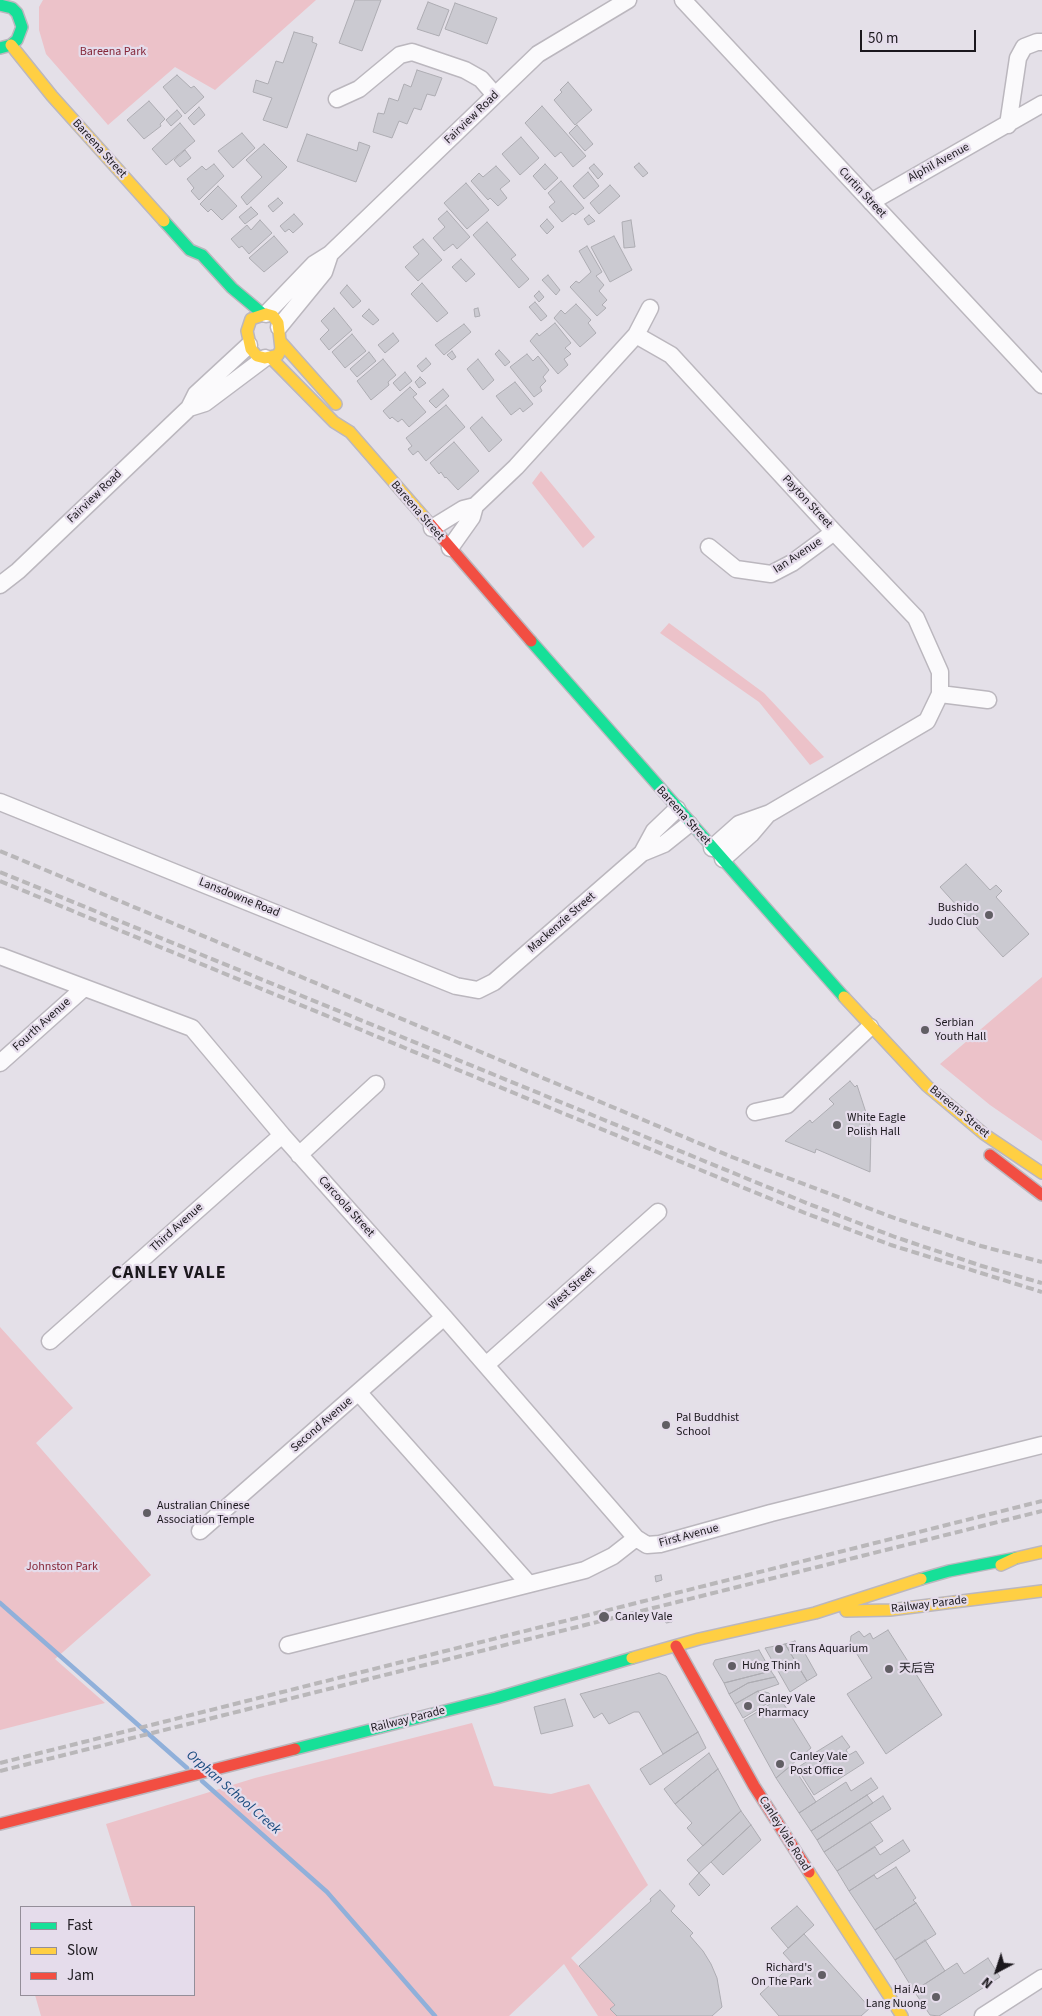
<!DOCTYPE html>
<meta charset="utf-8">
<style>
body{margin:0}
#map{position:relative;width:1042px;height:2016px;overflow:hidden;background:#e4e0e8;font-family:"Source Sans 3",sans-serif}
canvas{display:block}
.legend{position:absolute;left:20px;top:1906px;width:175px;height:90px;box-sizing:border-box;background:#e5dceb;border:1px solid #948e99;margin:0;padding:6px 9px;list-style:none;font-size:15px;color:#1b181d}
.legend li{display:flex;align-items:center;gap:10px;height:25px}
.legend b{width:25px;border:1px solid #948e99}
.north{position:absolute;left:972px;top:1946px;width:50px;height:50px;-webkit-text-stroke:4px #e5dceb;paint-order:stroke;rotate:220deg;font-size:14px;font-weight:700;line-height:20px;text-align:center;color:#1b181d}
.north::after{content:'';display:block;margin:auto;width:18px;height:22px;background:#1b181d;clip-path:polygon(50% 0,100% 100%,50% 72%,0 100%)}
.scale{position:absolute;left:860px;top:30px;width:116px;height:22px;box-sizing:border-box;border:2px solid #1b181d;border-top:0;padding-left:6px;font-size:15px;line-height:18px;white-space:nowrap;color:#1b181d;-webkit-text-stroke:4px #e5dceb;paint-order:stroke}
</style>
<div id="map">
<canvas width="1042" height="2016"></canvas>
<ul class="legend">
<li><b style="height:6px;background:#16e098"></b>Fast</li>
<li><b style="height:6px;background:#ffcf43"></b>Slow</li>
<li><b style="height:6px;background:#f24e42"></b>Jam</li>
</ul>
<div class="north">N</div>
<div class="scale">50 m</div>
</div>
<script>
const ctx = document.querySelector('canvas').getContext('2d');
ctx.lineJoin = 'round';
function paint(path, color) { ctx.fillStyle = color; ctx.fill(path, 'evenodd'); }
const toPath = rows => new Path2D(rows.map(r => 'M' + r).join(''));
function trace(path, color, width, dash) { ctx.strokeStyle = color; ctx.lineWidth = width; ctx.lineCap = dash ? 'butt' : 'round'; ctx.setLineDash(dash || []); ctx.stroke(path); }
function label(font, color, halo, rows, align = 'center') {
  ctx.font = font + ' "Source Sans 3","Noto Sans SC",sans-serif'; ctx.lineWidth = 4.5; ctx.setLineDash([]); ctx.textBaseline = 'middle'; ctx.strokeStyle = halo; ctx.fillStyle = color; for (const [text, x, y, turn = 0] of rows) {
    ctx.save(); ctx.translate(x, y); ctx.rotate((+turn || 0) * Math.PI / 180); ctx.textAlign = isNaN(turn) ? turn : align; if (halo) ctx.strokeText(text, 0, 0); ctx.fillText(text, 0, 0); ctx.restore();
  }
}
paint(toPath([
 [43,0,316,0,215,90,175,67,108,125,46,54,39,30,39,7],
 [541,471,595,537,583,548,532,483],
 [669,623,764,693,824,757,810,765,759,702,660,633],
 [1042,977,1042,1141,990,1105,940,1064],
 [0,1327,73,1408,36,1443,151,1575,55,1659,105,1703,0,1730],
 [472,1723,494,1786,551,1794,589,1784,648,1885,571,1958,615,2005,611,2009,617,2016,598,2016,564,1964,509,2016,41,2016,35,1995,194,1995,194,1907,132,1907,106,1824,255,1778]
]), '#ecc2c9');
trace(toPath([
 [0,1603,187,1768],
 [202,1781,327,1892,435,2016]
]), '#90b0da', 4.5);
const building = toPath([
 [355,0,381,0,362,51,339,43,355,0],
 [428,2,449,10,439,36,417,29,428,2],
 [455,3,497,18,487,44,445,29,455,3],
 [294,32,313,37,312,42,317,44,287,128,263,120,272,98,253,92,256,80,268,84,276,61,283,63,294,32],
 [417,70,442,78,435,96,427,94,421,110,414,108,407,124,399,121,392,138,373,132,378,113,384,114,389,98,398,101,404,84,411,87,417,70],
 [177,75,191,88,194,86,204,97,185,114,163,87,177,75],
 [568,82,592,110,575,125,554,100,562,92,560,90,568,82],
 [149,101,165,119,160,124,161,126,144,139,127,120,149,101],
 [542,106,586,156,573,167,561,152,555,157,525,123,542,106],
 [199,107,205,115,194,125,188,118,199,107],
 [177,110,182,116,171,126,166,120,177,110],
 [180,123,195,141,166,165,152,149,180,123],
 [577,125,593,144,585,151,569,133,577,125],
 [242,133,255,148,233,168,218,151,242,133],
 [307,134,357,151,359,142,370,146,356,182,297,161,307,134],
 [521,137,539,158,520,175,502,154,521,137],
 [264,144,287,167,247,205,241,197,262,177,246,160,264,144],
 [185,150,191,158,180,167,174,160,185,150],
 [639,163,648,173,643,177,634,167,639,163],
 [214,164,224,176,199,200,191,191,194,188,187,179,202,166,206,170,214,164],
 [545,164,558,178,545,190,533,176,545,164],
 [594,164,603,174,598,179,589,168,594,164],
 [496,166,510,181,500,189,507,198,498,206,490,198,488,200,471,181,479,173,483,177,496,166],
 [588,172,599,186,584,199,573,186,588,172],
 [561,181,584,208,575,215,573,213,562,222,549,207,555,202,548,193,561,181],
 [466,183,489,210,467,229,444,203,466,183],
 [610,185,620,196,599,214,590,203,610,185],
 [218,186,237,206,222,220,211,209,208,212,200,204,218,186],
 [278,198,283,203,273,212,268,206,278,198],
 [251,207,258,214,245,224,239,217,251,207],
 [447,211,470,237,457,249,453,244,444,251,433,238,445,227,438,219,447,211],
 [294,214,303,224,293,233,289,229,285,232,280,226,294,214],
 [589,215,595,221,588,225,584,219,589,215],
 [547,219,554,227,547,234,540,226,547,219],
 [260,220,272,233,249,254,242,246,239,248,231,239,247,225,251,230,260,220],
 [631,220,635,247,624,248,622,222,631,220],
 [487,222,516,255,511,259,529,279,519,288,473,235,487,222],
 [274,236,288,252,264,272,249,258,274,236],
 [614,236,632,270,610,282,591,247,614,236],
 [423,239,442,260,418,281,405,267,419,254,413,247,423,239],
 [587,246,602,272,596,276,604,285,599,291,607,300,602,305,606,308,597,316,570,287,576,281,579,283,591,272,579,251,587,246],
 [461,259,475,274,466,282,452,267,461,259],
 [548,275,560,290,556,295,542,280,548,275],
 [422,283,448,313,437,322,411,294,422,283],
 [347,285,361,301,353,308,340,293,347,285],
 [539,291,544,297,539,302,534,296,539,291],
 [535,302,547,316,541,321,529,307,535,302],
 [576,304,591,320,588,323,596,333,580,347,554,318,561,310,565,314,576,304],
 [334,308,352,330,329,350,320,339,329,330,321,321,334,308],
 [478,308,480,316,475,317,474,309,478,308],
 [369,309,379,320,373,325,362,316,369,309],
 [555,323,571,343,565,348,571,354,564,359,568,365,558,374,530,341,537,333,539,336,555,323],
 [464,324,471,332,444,355,435,345,464,324],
 [393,333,399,341,385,353,378,345,393,333],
 [352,334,366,351,345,368,332,352,352,334],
 [499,350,510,362,505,366,495,354,499,350],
 [452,351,456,357,452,360,447,355,452,351],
 [369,352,376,361,357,377,350,369,369,352],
 [527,354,533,361,538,356,549,370,543,377,546,381,540,387,542,391,534,397,510,367,527,354],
 [426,358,431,364,422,372,417,366,426,358],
 [383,359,396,375,388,382,389,385,371,400,357,381,383,359],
 [478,359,494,380,483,390,467,369,478,359],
 [405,372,412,381,400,391,393,383,405,372],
 [420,377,426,383,419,388,415,382,420,377],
 [515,382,533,404,523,412,520,408,511,415,496,396,515,382],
 [410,387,417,394,413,397,426,412,409,427,402,419,398,422,392,417,390,419,383,411,410,387],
 [443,389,449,396,436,408,429,401,443,389],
 [446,405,465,427,426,461,418,451,413,455,408,449,412,446,406,438,446,405],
 [482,417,502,440,489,452,470,428,482,417],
 [454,442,479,471,458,490,446,477,445,478,441,472,439,474,430,463,454,442],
 [966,864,990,890,996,885,1002,891,996,897,1029,934,1003,957,940,887,966,864],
 [850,1081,855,1087,857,1085,871,1128,870,1172,816,1149,815,1153,785,1141,810,1120,812,1123,834,1104,829,1099,850,1081],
 [661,1575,662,1580,656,1582,655,1576,661,1575],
 [671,1616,672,1622,666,1623,664,1617,671,1616],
 [888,1630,942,1715,886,1754,847,1694,872,1678,850,1643,851,1636,859,1631,864,1637,870,1633,873,1639,888,1630],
 [795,1641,800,1651,803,1650,817,1675,807,1681,785,1644,795,1641],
 [785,1644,807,1681,790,1692,765,1648,785,1644],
 [759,1650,771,1671,724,1683,713,1664,715,1660,759,1650],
 [771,1671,775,1677,748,1683,729,1694,724,1683,771,1671],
 [659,1673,666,1676,698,1732,663,1754,639,1712,634,1712,609,1724,602,1713,594,1718,580,1694,659,1673],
 [775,1677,779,1684,756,1692,735,1704,729,1694,748,1683,775,1677],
 [758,1691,760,1694,765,1692,769,1693,773,1700,743,1718,735,1704,758,1691],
 [780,1698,811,1748,776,1778,744,1720,780,1698],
 [565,1699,573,1726,541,1734,534,1707,565,1699],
 [698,1732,706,1748,650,1785,640,1769,698,1732],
 [842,1736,850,1747,846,1750,849,1755,856,1751,864,1763,814,1795,797,1768,806,1762,805,1759,842,1736],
 [709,1753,718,1769,675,1804,664,1789,709,1753],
 [792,1765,816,1802,799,1813,776,1778,792,1765],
 [718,1769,741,1811,703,1846,687,1828,692,1823,675,1804,718,1769],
 [871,1778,878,1788,811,1831,799,1813,846,1782,851,1791,871,1778],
 [867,1795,873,1803,817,1840,811,1831,867,1795],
 [883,1796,891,1809,824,1852,817,1840,883,1796],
 [741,1811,751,1825,699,1873,687,1860,741,1811],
 [870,1822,883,1841,837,1871,824,1852,870,1822],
 [751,1825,761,1840,723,1875,711,1862,751,1825],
 [903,1840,910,1851,849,1891,837,1871,875,1847,880,1855,903,1840],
 [896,1867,916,1898,913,1900,916,1903,875,1930,849,1891,874,1875,877,1879,896,1867],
 [699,1873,710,1885,699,1896,689,1884,699,1873],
 [660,1890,675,1906,671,1911,693,1933,690,1936,703,1951,711,1964,717,1978,722,2007,712,2016,617,2016,610,2009,615,2005,579,1966,651,1901,650,1899,660,1890],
 [916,1903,936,1934,895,1960,875,1930,916,1903],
 [797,1906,814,1925,788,1948,771,1928,797,1906],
 [804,1934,870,2008,861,2016,779,2016,760,1994,793,1964,783,1953,804,1934],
 [925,1940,945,1971,914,1991,895,1960,925,1940],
 [988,1958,1000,1977,939,2016,930,2015,914,1991,957,1963,964,1974,988,1958]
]);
paint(building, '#cbcad1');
trace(building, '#adacb2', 1);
const street = toPath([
 [683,0,1042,385],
 [337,99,359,89,400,55,412,52,465,70,481,79,495,95],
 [1008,125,1018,58,1024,47,1037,42,1042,42],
 [871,202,1042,104],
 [266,314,314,264,330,254,538,54,628,0],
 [279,327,324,272,330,254],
 [636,335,671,355,834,532,916,618,940,672,940,694],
 [189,408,205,403,265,358],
 [432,528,463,509,475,506],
 [709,547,736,569,771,574,792,563,834,532],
 [450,548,472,517,475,506,516,467,636,335,650,308],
 [0,585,18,571,189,408,196,394,249,345],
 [0,802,456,986,478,990,494,982,642,853,664,844,689,824],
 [712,848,739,824,770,813,927,721,940,694,988,700],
 [642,853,654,831,677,809],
 [723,859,751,834,768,814],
 [0,956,192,1028,282,1135,444,1317,636,1538],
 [0,1063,84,988],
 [755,1112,787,1105,870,1027],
 [299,1155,376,1084],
 [50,1341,282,1135],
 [486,1365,658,1212],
 [359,1393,529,1584],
 [200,1531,444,1317],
 [288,1645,585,1570,613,1556,636,1538,647,1545,660,1544,771,1513,1042,1445],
 [983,2016,1042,1978]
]);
const fast = toPath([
 [0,5,12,8,17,13,22,27,17,40,11,45,0,48],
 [164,221,190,250,202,255,232,288,263,314],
 [531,641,844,997],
 [921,1579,949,1571,1016,1558],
 [295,1749,496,1698,632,1658]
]);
const slow = toPath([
 [11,45,52,96,164,221],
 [266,314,273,316,278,323,281,349,278,355,265,358,257,356,251,349,247,331,251,319,266,314],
 [280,341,336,404],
 [271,358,334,422,350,432,430,524],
 [844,997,927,1086,984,1134,1042,1173],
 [1001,1565,1016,1558,1042,1552],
 [846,1611,890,1610,1042,1591],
 [632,1658,699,1639,815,1613,921,1579],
 [809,1872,902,2016]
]);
const jam = toPath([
 [430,524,531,641],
 [990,1155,1042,1195],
 [676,1646,754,1786,809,1872],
 [0,1824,295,1749]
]);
trace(street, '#bbb7be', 19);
trace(fast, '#bbb7be', 14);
trace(slow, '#bbb7be', 14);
trace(jam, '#bbb7be', 14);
trace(street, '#fbfafc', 16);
trace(fast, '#16e098', 11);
trace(slow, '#ffcf43', 11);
trace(jam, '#f24e42', 11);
trace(toPath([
 [0,851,732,1157,897,1219,981,1246,1042,1262],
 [0,872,809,1204,895,1237,982,1266,1042,1283],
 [0,881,805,1213,891,1245,1042,1292],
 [0,1763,1042,1501],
 [0,1771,1042,1511]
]), '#b9b7b9', 4, [8, 4]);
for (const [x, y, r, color] of [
 [989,915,5,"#615e64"],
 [925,1030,5,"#615e64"],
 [837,1125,5,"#615e64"],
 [666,1425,5,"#615e64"],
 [147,1513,5,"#615e64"],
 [604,1617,6,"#615e64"],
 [779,1649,5,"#615e64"],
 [732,1666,5,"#615e64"],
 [889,1669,5,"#615e64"],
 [748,1706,5,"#615e64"],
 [780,1764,5,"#615e64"],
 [822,1975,5,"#615e64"],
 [936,1997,5,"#615e64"]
]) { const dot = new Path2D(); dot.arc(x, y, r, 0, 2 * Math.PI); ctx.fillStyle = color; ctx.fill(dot); trace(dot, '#e5dceb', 2); }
label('12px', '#852739', '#e5dceb', [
 ["Bareena Park",113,52],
 ["Johnston Park",62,1567]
]);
label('12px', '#1b181d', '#e5dceb', [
 ["Fairview Road",472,118,-44],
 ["Bareena Street",99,149,48],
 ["Alphil Avenue",939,163,-29],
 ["Curtin Street",862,193,47],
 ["Fairview Road",95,497,-44],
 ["Payton Street",807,502,47],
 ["Bareena Street",417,511,49],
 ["Ian Avenue",798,556,-33],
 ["Bareena Street",683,816,48],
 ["Lansdowne Road",239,898,22],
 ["Mackenzie Street",562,923,-41],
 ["Fourth Avenue",42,1025,-42],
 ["Bareena Street",959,1112,40],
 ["Carcoola Street",346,1207,48],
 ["Third Avenue",177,1228,-42],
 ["West Street",572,1289,-42],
 ["Second Avenue",322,1425,-41],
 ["First Avenue",689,1536,-15],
 ["Railway Parade",929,1605,-7],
 ["Railway Parade",408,1720,-14],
 ["Canley Vale Road",784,1834,58]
]);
label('12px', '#1b181d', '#e5dceb', [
 ["Bushido",979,908,"right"],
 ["Judo Club",979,922,"right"],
 ["Serbian",935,1023],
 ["Youth Hall",935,1037],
 ["White Eagle",847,1118],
 ["Polish Hall",847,1132],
 ["Pal Buddhist",676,1418],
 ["School",676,1432],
 ["Australian Chinese",157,1506],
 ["Association Temple",157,1520],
 ["Canley Vale",615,1617],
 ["Trans Aquarium",789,1649],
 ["Hưng Thịnh",742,1666],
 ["天后宫",899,1669],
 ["Canley Vale",758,1699],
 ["Pharmacy",758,1713],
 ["Canley Vale",790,1757],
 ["Post Office",790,1771],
 ["Richard's",812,1968,"right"],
 ["On The Park",812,1982,"right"],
 ["Hai Au",926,1990,"right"],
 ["Lang Nuong",926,2004,"right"]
], 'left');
label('italic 14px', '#184a7e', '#e5dceb', [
 ["Orphan School Creek",233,1793,41]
]);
ctx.letterSpacing = '1px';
label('bold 18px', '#1b181d', '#e5dceb', [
 ["CANLEY VALE",169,1274]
]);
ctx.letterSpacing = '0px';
</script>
